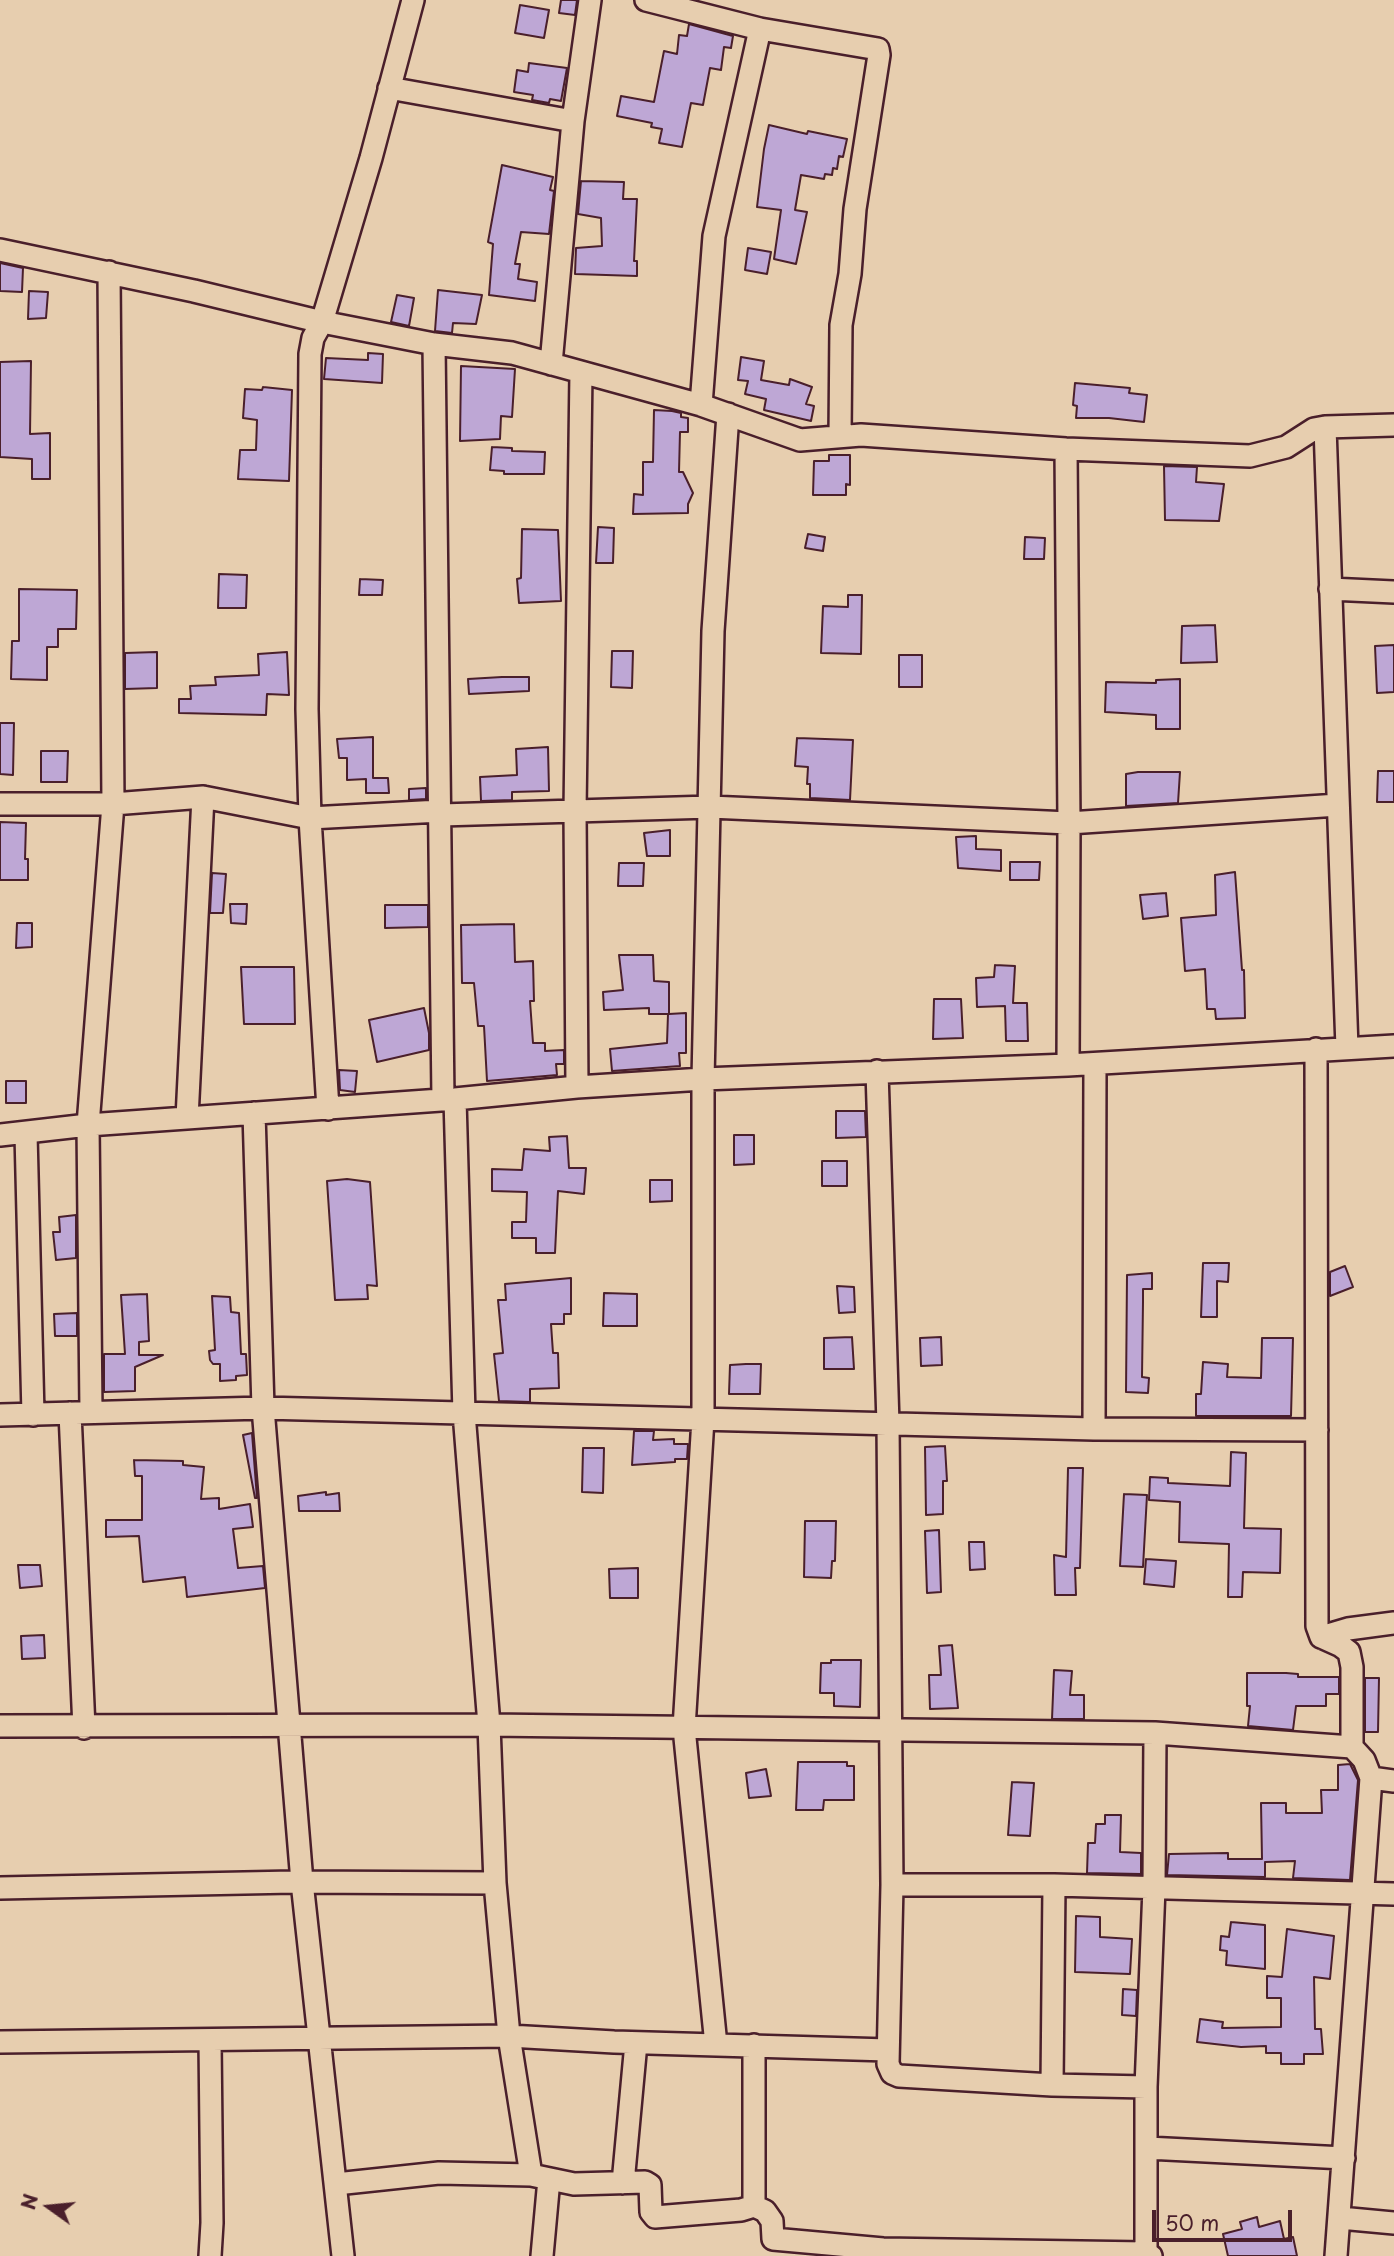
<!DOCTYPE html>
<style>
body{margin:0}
#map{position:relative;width:1394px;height:2256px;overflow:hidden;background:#e7ceaf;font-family:"Playpen Sans",sans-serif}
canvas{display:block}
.north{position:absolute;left:14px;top:2172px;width:70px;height:70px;-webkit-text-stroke:5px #e7ceaf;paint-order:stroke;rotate:285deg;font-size:19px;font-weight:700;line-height:28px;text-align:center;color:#4a1f2b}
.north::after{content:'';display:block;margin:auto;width:24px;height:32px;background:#4a1f2b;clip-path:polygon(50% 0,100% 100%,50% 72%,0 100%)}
.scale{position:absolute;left:1152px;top:2210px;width:140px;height:32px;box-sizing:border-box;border:4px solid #4a1f2b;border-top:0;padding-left:9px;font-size:21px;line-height:24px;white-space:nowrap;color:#4a1f2b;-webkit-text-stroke:5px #e7ceaf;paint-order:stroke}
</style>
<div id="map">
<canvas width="1394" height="2256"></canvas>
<div class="north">N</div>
<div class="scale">50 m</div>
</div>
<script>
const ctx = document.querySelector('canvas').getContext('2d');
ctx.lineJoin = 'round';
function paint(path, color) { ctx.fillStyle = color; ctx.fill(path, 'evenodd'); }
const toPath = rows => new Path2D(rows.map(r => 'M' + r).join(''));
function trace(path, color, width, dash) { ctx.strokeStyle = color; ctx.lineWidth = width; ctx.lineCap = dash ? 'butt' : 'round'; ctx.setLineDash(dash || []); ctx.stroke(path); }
const building = toPath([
 [561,0,577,0,575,15,559,13,561,0],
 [520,5,549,10,544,38,515,33,520,5],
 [689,24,733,36,731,48,724,47,721,70,710,68,703,105,691,103,682,147,659,143,662,129,651,127,652,123,617,116,621,96,654,102,664,51,677,54,679,35,687,36,689,24],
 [529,63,567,68,561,101,550,99,549,103,532,100,533,95,514,92,517,70,528,72,529,63],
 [769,125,807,134,808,131,847,139,843,157,839,156,837,169,833,168,832,175,825,174,824,179,801,175,795,210,807,212,796,264,774,259,781,210,757,207,764,149,769,125],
 [502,165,553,177,550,190,554,191,549,234,521,232,515,264,520,264,518,279,537,282,535,301,489,295,493,244,488,242,502,165],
 [581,181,624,182,623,199,637,199,634,261,637,261,637,276,575,274,576,248,602,246,601,218,578,214,581,181],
 [748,248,771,252,767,274,745,270,748,248],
 [0,263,23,268,22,292,0,291,0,263],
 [438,290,482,295,476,324,453,323,452,333,435,331,438,290],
 [29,291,48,292,46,318,28,319,29,291],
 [397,295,414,298,409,326,391,322,397,295],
 [368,353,383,354,382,383,324,379,326,358,368,360,368,353],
 [741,357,764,361,761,380,789,385,790,379,812,387,806,404,814,406,811,421,764,410,766,399,745,394,748,381,738,380,741,357],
 [31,361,30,434,50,433,50,479,32,479,32,459,0,457,0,362,31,361],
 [461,366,515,369,512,417,501,416,500,439,460,441,461,366],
 [1075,383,1130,388,1129,393,1147,395,1144,422,1109,418,1076,418,1077,406,1073,405,1075,383],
 [263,387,292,390,289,481,238,479,240,450,256,450,257,420,243,418,245,389,262,390,263,387],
 [654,410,672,411,681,413,681,417,688,418,688,432,680,432,679,472,683,472,693,493,688,504,688,513,633,514,634,494,643,495,643,462,653,462,654,410],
 [492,447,512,448,512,451,545,452,544,474,504,474,504,471,490,470,492,447],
 [829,455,850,455,850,485,846,484,846,495,813,495,814,461,829,461,829,455],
 [1164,466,1197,467,1196,482,1224,484,1219,521,1165,520,1164,466],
 [598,527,614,528,613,563,596,563,598,527],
 [522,529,558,530,561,601,519,603,517,579,521,578,522,529],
 [808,534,825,537,823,551,805,548,808,534],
 [1025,537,1045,538,1044,559,1024,559,1025,537],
 [219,574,247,575,246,608,218,608,219,574],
 [360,579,383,580,382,595,359,595,360,579],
 [19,589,77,590,76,629,58,629,58,647,47,647,47,680,11,679,12,641,19,641,19,589],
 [848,595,862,595,861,654,821,653,823,606,848,607,848,595],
 [1215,625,1217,662,1181,663,1182,626,1215,625],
 [1394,645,1394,692,1377,693,1375,646,1394,645],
 [612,651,633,651,632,688,611,687,612,651],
 [157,652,157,688,125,689,125,653,157,652],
 [287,652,289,695,267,694,266,715,179,713,179,699,191,699,190,686,216,685,215,677,259,675,258,654,287,652],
 [899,655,922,655,922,687,899,687,899,655],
 [502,677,529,677,529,691,469,694,468,679,502,677],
 [1180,679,1180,729,1156,729,1156,715,1105,712,1106,682,1156,683,1156,680,1180,679],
 [0,723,14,723,13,775,0,774,0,723],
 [373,737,373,778,388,778,389,793,366,793,366,779,347,780,347,758,339,758,337,739,373,737],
 [797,738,853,740,850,800,810,798,810,784,807,784,808,767,795,766,797,738],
 [548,747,549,791,512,792,512,800,481,801,480,777,517,775,516,749,548,747],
 [41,751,68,751,67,782,41,782,41,751],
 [1378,771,1394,771,1394,802,1377,802,1378,771],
 [1138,772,1180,772,1178,803,1126,806,1126,774,1138,772],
 [426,788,426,799,409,800,409,789,426,788],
 [0,822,26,823,25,859,28,859,28,880,0,880,0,822],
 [670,830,670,856,647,856,644,833,670,830],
 [976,836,976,849,1001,850,1001,871,958,868,956,837,976,836],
 [1010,862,1040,862,1039,880,1010,880,1010,862],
 [619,863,644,863,643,886,618,886,619,863],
 [1235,872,1242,970,1244,970,1245,1018,1216,1019,1215,1009,1207,1009,1205,969,1185,971,1181,918,1216,915,1215,875,1235,872],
 [212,873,226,874,223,913,210,913,212,873],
 [1166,893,1168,916,1143,919,1140,895,1166,893],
 [230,904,247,904,246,924,231,923,230,904],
 [385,905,428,905,428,927,385,928,385,905],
 [17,923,32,923,32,947,16,948,17,923],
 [514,924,515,962,533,961,534,1001,530,1001,533,1043,545,1043,545,1051,564,1050,564,1064,556,1064,557,1075,487,1081,484,1026,478,1026,474,983,462,983,461,925,514,924],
 [619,955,653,955,654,981,669,982,669,1014,686,1013,686,1053,679,1053,680,1066,612,1071,610,1049,667,1043,668,1014,649,1014,649,1008,604,1010,603,992,623,990,619,955],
 [995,965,1015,966,1013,1003,1027,1003,1028,1041,1006,1041,1005,1006,977,1007,976,978,994,977,995,965],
 [241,967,294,967,295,1024,244,1024,241,967],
 [934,999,961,999,963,1038,933,1039,934,999],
 [424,1008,429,1033,429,1050,377,1062,369,1020,424,1008],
 [339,1070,357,1071,355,1092,340,1090,339,1070],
 [6,1081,26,1081,26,1103,6,1103,6,1081],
 [836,1111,865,1111,866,1137,836,1138,836,1111],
 [734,1135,754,1135,754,1164,734,1165,734,1135],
 [567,1136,569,1168,586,1168,584,1194,558,1191,555,1253,536,1253,536,1238,512,1238,512,1222,526,1222,527,1192,492,1191,492,1169,522,1170,524,1149,550,1151,549,1137,567,1136],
 [822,1161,847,1161,847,1186,822,1186,822,1161],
 [347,1179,370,1182,377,1286,367,1285,368,1299,335,1300,327,1181,347,1179],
 [650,1180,672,1180,672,1201,650,1202,650,1180],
 [76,1215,76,1258,56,1260,53,1232,60,1232,59,1217,76,1215],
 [1203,1263,1229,1263,1228,1282,1217,1281,1217,1317,1201,1317,1203,1263],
 [1345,1266,1353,1287,1330,1296,1330,1272,1345,1266],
 [1152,1273,1152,1289,1143,1289,1143,1302,1142,1377,1149,1378,1148,1393,1126,1392,1127,1275,1152,1273],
 [571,1278,571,1314,564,1314,564,1324,551,1324,553,1353,558,1353,559,1388,530,1389,530,1402,499,1401,494,1354,503,1353,498,1300,506,1300,505,1284,571,1278],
 [837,1286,854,1287,855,1312,839,1313,837,1286],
 [604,1293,637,1294,637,1326,603,1326,604,1293],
 [147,1294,149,1341,139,1342,139,1355,163,1355,135,1367,135,1391,104,1392,104,1354,125,1354,121,1295,147,1294],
 [212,1296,230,1297,231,1312,239,1313,241,1354,246,1354,247,1375,236,1376,236,1380,220,1381,220,1364,213,1364,210,1360,209,1351,215,1350,212,1296],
 [77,1313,77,1336,55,1336,54,1314,77,1313],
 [852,1337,854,1369,824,1369,824,1338,852,1337],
 [941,1337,942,1365,921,1366,920,1338,941,1337],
 [1262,1338,1293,1338,1291,1416,1196,1416,1196,1394,1201,1394,1203,1362,1228,1364,1227,1377,1261,1378,1262,1338],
 [746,1364,761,1364,760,1394,729,1394,730,1365,746,1364],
 [634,1431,654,1431,653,1440,674,1439,674,1444,688,1444,687,1459,675,1459,675,1462,632,1465,634,1431],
 [252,1433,257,1498,255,1498,243,1435,252,1433],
 [945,1446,947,1481,943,1481,943,1514,926,1515,925,1447,945,1446],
 [583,1448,604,1448,603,1493,582,1492,583,1448],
 [1231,1452,1246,1453,1244,1528,1281,1529,1280,1573,1243,1572,1242,1597,1228,1597,1229,1544,1179,1542,1180,1502,1149,1500,1150,1477,1168,1478,1168,1483,1230,1486,1231,1452],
 [134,1460,183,1461,183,1465,204,1467,201,1499,219,1498,219,1509,250,1504,253,1527,233,1529,238,1568,263,1566,265,1588,187,1597,185,1577,143,1582,139,1536,106,1537,106,1520,142,1520,142,1476,135,1476,134,1460],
 [1068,1468,1083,1468,1080,1568,1075,1568,1076,1595,1055,1595,1054,1555,1066,1557,1068,1468],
 [326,1492,326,1495,339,1493,340,1511,299,1511,298,1496,326,1492],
 [1124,1494,1147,1495,1143,1567,1120,1566,1124,1494],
 [805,1521,836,1521,835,1561,832,1561,831,1578,804,1577,805,1521],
 [939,1530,941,1592,927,1593,925,1531,939,1530],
 [969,1542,984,1542,985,1569,970,1570,969,1542],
 [1146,1559,1176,1561,1174,1587,1144,1584,1146,1559],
 [18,1565,40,1565,42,1586,20,1588,18,1565],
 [638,1568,638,1598,610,1598,609,1569,638,1568],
 [44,1635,45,1658,22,1659,21,1636,44,1635],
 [952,1645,958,1708,930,1709,929,1675,941,1675,939,1646,952,1645],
 [831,1660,861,1660,860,1707,834,1706,834,1693,820,1693,821,1663,831,1663,831,1660],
 [1054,1670,1072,1671,1070,1695,1084,1695,1084,1719,1052,1719,1054,1670],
 [1247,1673,1286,1673,1298,1674,1298,1677,1339,1677,1339,1694,1326,1694,1326,1706,1296,1706,1293,1730,1248,1726,1250,1706,1247,1706,1247,1673],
 [1365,1678,1379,1678,1378,1732,1365,1732,1365,1678],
 [798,1762,847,1762,847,1766,854,1766,854,1800,824,1800,823,1810,796,1810,798,1762],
 [1350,1764,1358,1780,1350,1880,1293,1878,1295,1861,1265,1862,1265,1877,1167,1875,1169,1854,1228,1853,1228,1859,1262,1859,1261,1803,1286,1803,1286,1813,1322,1813,1321,1790,1338,1790,1338,1765,1350,1764],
 [766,1769,771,1796,749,1798,746,1773,766,1769],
 [1012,1782,1034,1783,1030,1836,1008,1835,1012,1782],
 [1105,1815,1121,1815,1120,1852,1141,1853,1141,1874,1087,1873,1088,1843,1095,1843,1096,1824,1105,1824,1105,1815],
 [1076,1916,1100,1917,1100,1937,1132,1939,1130,1974,1075,1972,1076,1916],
 [1231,1922,1265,1925,1265,1969,1226,1965,1227,1951,1220,1950,1221,1936,1229,1937,1231,1922],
 [1287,1929,1334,1936,1330,1979,1314,1977,1315,2029,1321,2029,1323,2054,1304,2054,1304,2064,1281,2064,1281,2053,1266,2053,1266,2046,1241,2047,1197,2042,1200,2019,1223,2022,1222,2028,1281,2027,1281,1998,1267,1998,1267,1976,1282,1977,1287,1929],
 [1123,1989,1137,1990,1136,2016,1122,2015,1123,1989],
 [1257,2217,1259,2227,1280,2221,1284,2239,1293,2237,1297,2256,1228,2256,1223,2234,1242,2229,1240,2222,1257,2217]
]);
paint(building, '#bea7d5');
trace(building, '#4a1f2b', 2);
const street = toPath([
 [646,0,760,29,878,49,879,55,855,209,850,274,841,325,840,436],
 [389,88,573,121],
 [0,250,194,291,322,322,371,158,413,0],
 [434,344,443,1100],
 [551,364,573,121,590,0],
 [701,405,714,236,760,29],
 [1325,427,1347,1048],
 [1066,449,1069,823,1068,1065],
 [1330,589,1394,592],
 [0,804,113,804,203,797,310,818,440,811],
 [441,815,710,807,1069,823,1338,805],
 [1316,1049,1317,1626,1321,1637,1341,1646,1349,1652,1352,1667,1352,1747],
 [877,1071,888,1424,892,1885,888,2064,892,2073,899,2076,1052,2085,1146,2087],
 [577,1087,575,811,581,372],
 [455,1099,464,1413,489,1725,495,1883,509,2036,531,2175],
 [328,1109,310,818,307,709,310,354,313,338,322,322,434,344,512,353,701,405,800,440,861,435,1066,449,1250,456,1286,447,1314,429,1325,427,1394,425],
 [254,1113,263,1408,302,1882,343,2256],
 [187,1118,203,797],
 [26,1134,33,1415],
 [0,1135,88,1125,455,1099,577,1087,703,1079,1068,1065,1394,1046],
 [91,1412,88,1125,113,804,109,272],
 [70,1413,84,1728],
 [0,1415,263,1408,1094,1429,1317,1430],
 [1094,1429,1095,1064],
 [1321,1637,1348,1629,1394,1623],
 [0,1726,489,1725,1155,1733,1352,1747,1364,1760,1371,1778,1394,1781],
 [892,1885,1054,1885,1394,1894],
 [0,1888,293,1882,495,1883],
 [0,2042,509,2036,614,2042,888,2050],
 [716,2045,684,1728,703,1419,703,1079,713,631,728,414],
 [754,2045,754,2206,765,2211,772,2221,773,2239,883,2249,1146,2253,1151,2256],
 [1052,2085,1054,1885],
 [1147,2148,1344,2158],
 [623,2183,636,2043],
 [336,2184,439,2173,531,2175,574,2184,645,2182,650,2185,651,2212,655,2217,741,2210,754,2206],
 [1340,2218,1394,2223],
 [1146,2253,1146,2087,1154,1888,1155,1733],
 [210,2256,212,2223,210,2041],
 [542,2256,549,2179],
 [1336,2256,1371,1778]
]);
trace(street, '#4a1f2b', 26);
trace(street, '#e7ceaf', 21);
</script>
